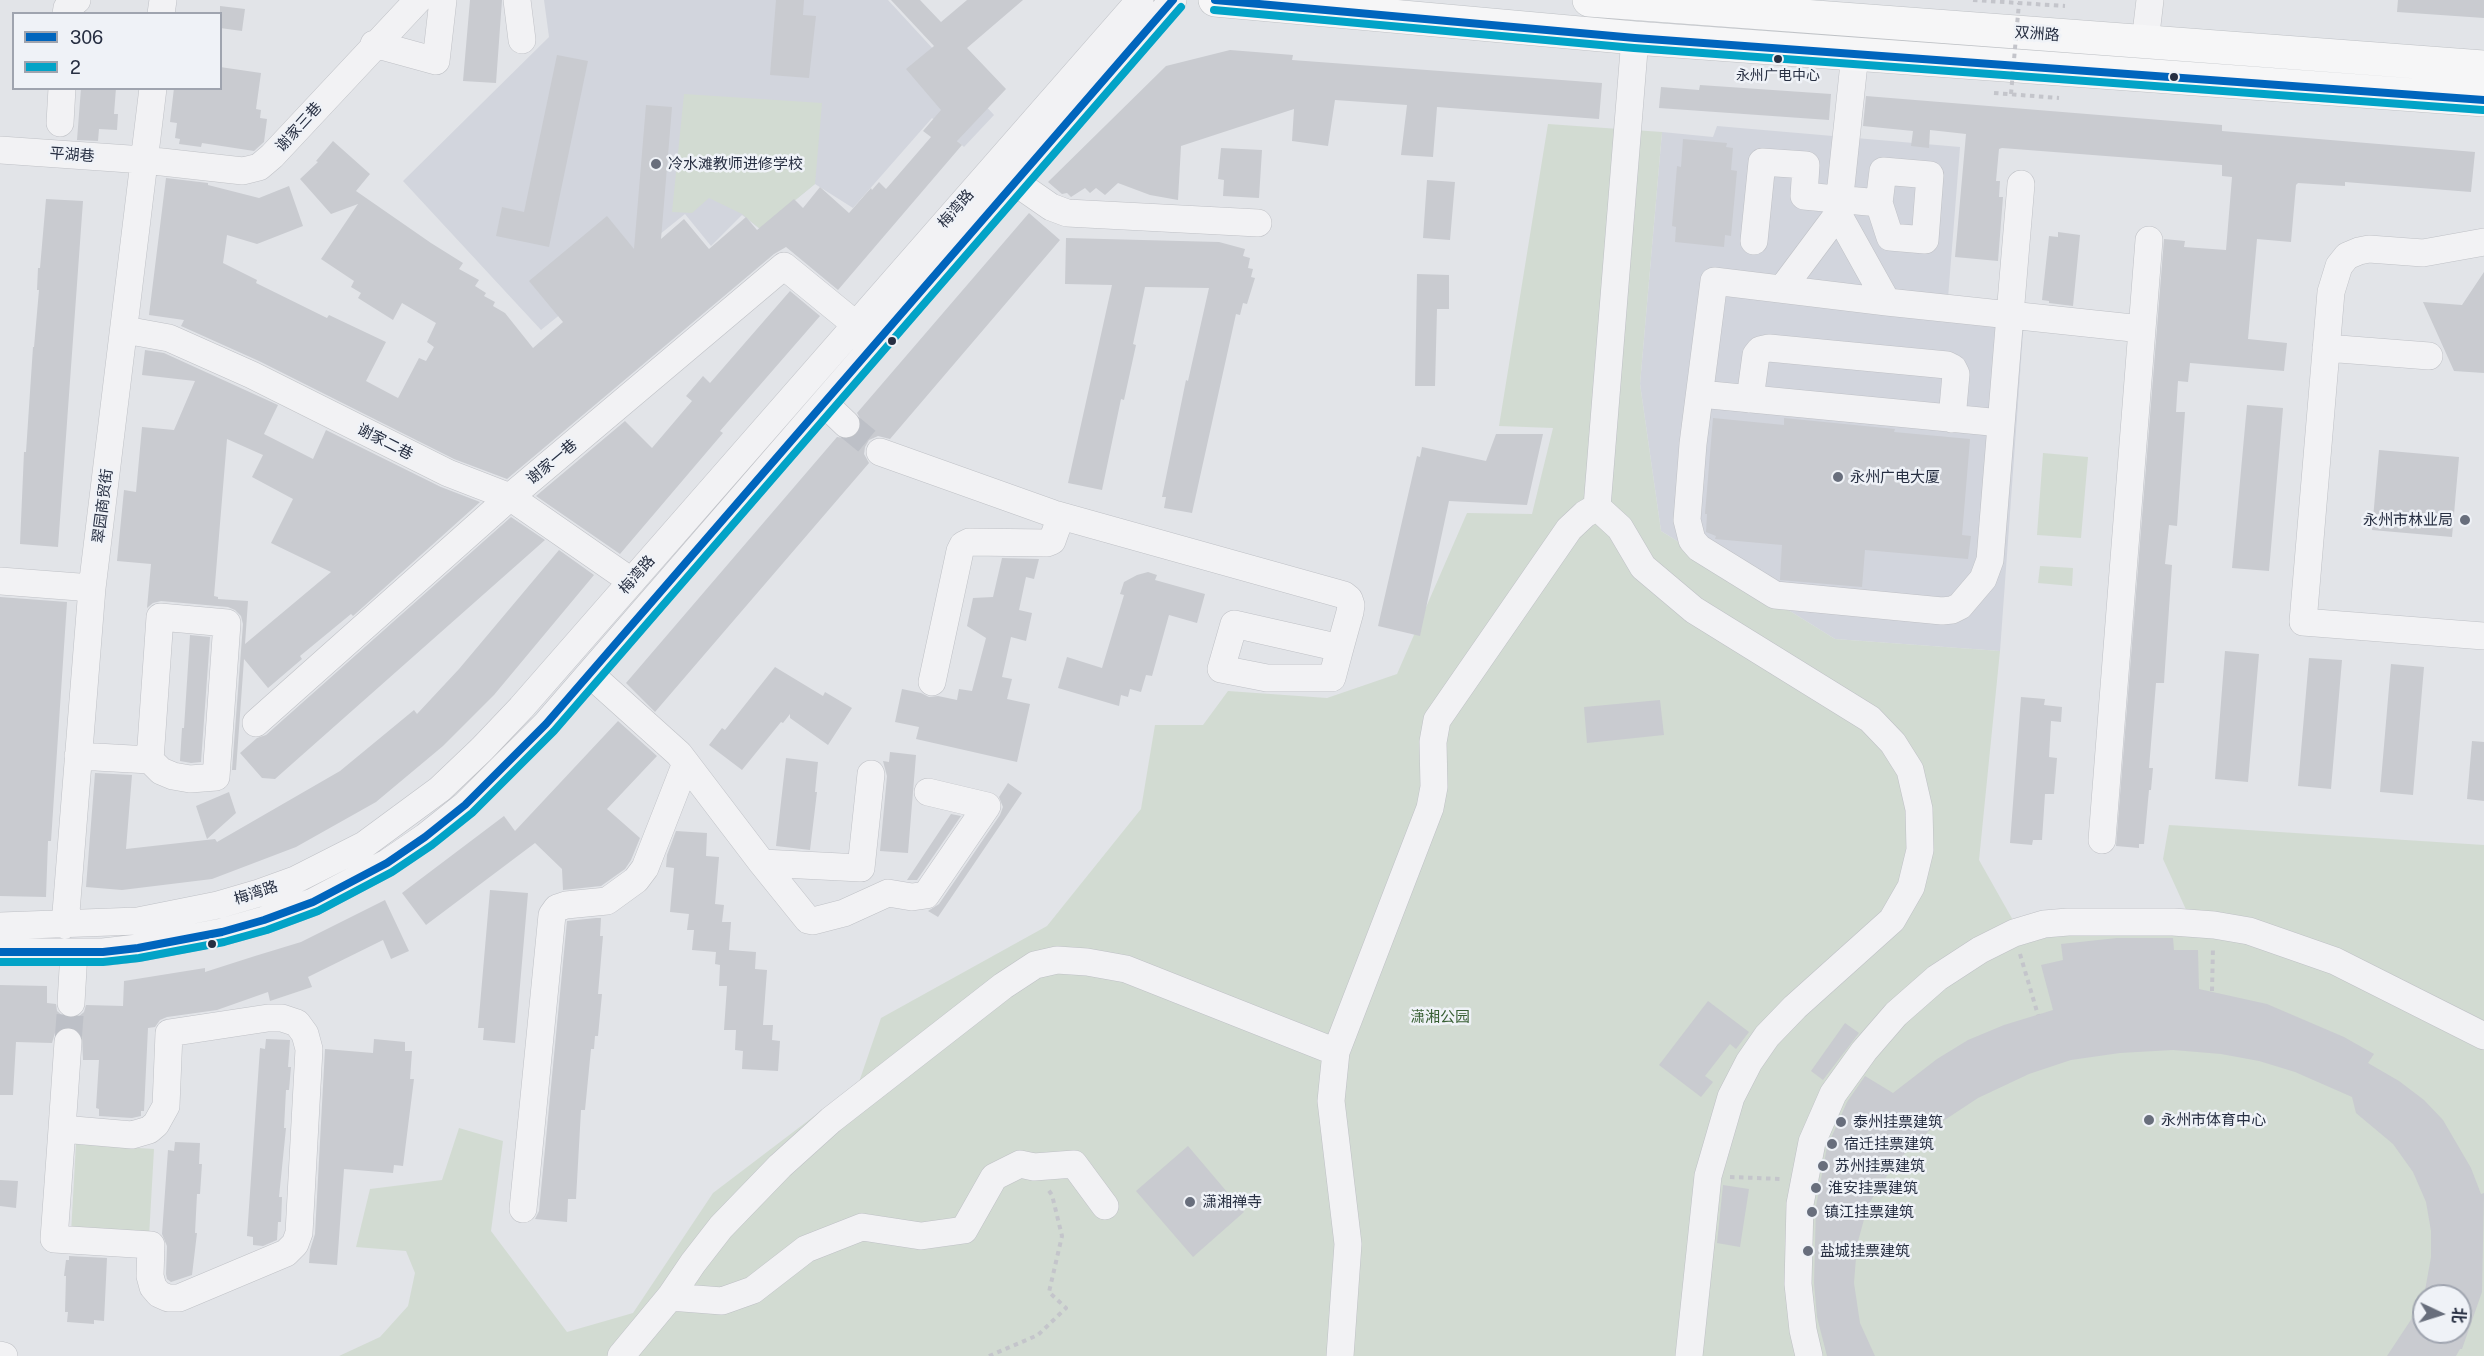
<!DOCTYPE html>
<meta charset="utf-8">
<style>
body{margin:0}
#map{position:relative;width:2484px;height:1356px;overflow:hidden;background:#e2e4e8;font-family:"Public Sans","Noto Sans SC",sans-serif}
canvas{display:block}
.legend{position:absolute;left:12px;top:12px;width:210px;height:78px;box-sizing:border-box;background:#eff2f7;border:2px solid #9fa4af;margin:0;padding:8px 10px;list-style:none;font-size:18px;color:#272f42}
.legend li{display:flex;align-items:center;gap:12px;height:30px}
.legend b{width:30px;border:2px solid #9fa4af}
.north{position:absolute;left:2412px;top:1284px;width:60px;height:60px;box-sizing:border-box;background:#eff2f7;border:2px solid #9fa4af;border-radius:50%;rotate:94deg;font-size:16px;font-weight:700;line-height:24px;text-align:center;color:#272f42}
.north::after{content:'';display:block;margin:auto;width:21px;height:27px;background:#686e7c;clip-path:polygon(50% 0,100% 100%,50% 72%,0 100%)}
</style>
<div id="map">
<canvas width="2484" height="1356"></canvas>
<ul class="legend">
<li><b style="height:8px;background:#0065bd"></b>306</li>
<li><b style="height:8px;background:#02a3c7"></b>2</li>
</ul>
<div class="north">北</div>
</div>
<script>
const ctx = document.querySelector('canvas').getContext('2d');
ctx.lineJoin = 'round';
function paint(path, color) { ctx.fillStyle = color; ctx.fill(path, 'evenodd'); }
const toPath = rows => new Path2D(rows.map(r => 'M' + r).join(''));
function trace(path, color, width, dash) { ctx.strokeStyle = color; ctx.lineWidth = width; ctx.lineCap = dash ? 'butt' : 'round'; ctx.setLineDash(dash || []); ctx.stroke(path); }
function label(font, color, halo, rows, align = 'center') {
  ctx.font = font + ' "Public Sans","Noto Sans SC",sans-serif'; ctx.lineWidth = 5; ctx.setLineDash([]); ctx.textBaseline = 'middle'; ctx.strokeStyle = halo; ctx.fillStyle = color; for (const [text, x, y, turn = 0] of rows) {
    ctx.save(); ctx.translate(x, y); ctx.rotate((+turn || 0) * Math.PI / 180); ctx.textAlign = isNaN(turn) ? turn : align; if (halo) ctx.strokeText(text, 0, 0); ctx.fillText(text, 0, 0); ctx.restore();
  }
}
paint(toPath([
 [544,0,888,0,994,115,964,147,932,118,853,208,815,184,760,229,742,215,711,246,685,214,541,330,403,181,549,37],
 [1717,126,1960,147,1948,298,2025,306,2000,651,1835,639,1661,531,1640,384,1662,132,1713,137]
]), '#d2d5dd');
paint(toPath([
 [684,94,822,103,815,184,760,229,742,214,709,198,692,213,672,212],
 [1548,124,1662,132,1640,384,1661,531,1835,639,2000,651,1979,860,2014,922,2188,914,2163,859,2169,825,2484,845,2484,1356,339,1356,380,1337,408,1306,415,1273,406,1251,356,1247,370,1189,442,1180,459,1128,503,1141,491,1231,567,1332,633,1313,713,1193,859,1082,881,1018,1047,926,1141,809,1155,725,1203,725,1228,691,1327,698,1397,674,1467,513,1532,514,1553,428,1499,426],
 [2424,1296,2460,1296,2460,1332,2424,1332],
 [2043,453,2088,457,2081,538,2037,535],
 [2040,566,2073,568,2072,586,2038,583],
 [76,1144,154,1149,149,1237,71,1233]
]), '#d2dbd2');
paint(toPath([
 [470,0,502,0,496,83,463,81],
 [776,0,804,0,803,15,816,16,809,78,770,75],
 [891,0,920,0,941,22,967,0,1023,0,967,48,1006,89,957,141,962,145,838,290,786,247,774,254,507,479,454,459,259,361,181,326,184,320,149,315,166,178,208,183,208,185,259,198,289,186,303,226,257,244,227,235,223,263,257,280,256,283,327,318,329,315,386,342,366,381,398,398,419,358,426,361,434,347,427,342,436,323,402,303,393,320,358,298,361,293,351,287,354,281,321,259,358,204,331,214,300,179,318,162,316,161,333,141,370,174,356,191,431,243,463,263,459,269,479,280,475,286,486,293,484,296,495,302,493,306,505,313,533,348,563,322,529,281,607,216,634,249,646,105,672,107,661,239,684,219,709,249,746,217,757,230,794,199,803,208,820,187,849,213,871,188,872,190,879,182,886,189,931,137,923,131,941,110,906,69,934,46],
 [2398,0,2484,0,2484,18,2397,12],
 [220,6,245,9,242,31,220,28],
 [1230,50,1293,55,1292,60,1602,83,1599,119,1437,107,1433,157,1401,155,1407,105,1335,100,1328,146,1292,141,1294,109,1181,146,1178,200,1150,195,1118,183,1105,195,1096,188,1090,193,1085,188,1071,197,1067,193,1062,194,1048,182,1166,66],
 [557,55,588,61,549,247,496,236,502,207,524,212],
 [220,67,261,73,256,109,261,110,260,118,267,119,264,142,254,151,202,143,201,147,179,144,180,139,175,138,177,123,170,122,174,88,220,88],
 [1700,85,1831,94,1829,120,1659,108,1661,87,1699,90],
 [81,88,116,88,114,114,118,114,117,130,99,129,98,141,77,140],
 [1866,96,2222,125,2222,131,2475,152,2471,192,2345,182,2345,186,2298,183,2296,185,2291,242,2257,239,2248,339,2287,343,2284,371,2190,363,2188,382,2178,381,2176,412,2185,412,2177,526,2169,525,2165,564,2172,565,2165,667,2164,683,2156,683,2149,768,2153,768,2151,790,2149,790,2144,844,2139,844,2139,848,2116,846,2164,239,2185,241,2184,247,2226,250,2232,177,2222,176,2222,165,2002,148,1999,149,1996,181,2000,181,1999,197,2003,197,1998,261,1955,257,1966,134,1930,130,1929,148,1911,146,1913,131,1863,126],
 [1683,139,1727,143,1726,147,1733,148,1731,170,1737,171,1731,236,1725,235,1724,247,1675,242,1676,227,1672,226,1677,166,1681,167],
 [1221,148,1262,150,1259,198,1223,196,1224,180,1218,179],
 [1427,180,1455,182,1450,240,1423,238],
 [46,199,83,201,58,547,20,544,24,452,26,452,33,347,34,347,39,290,37,290,38,268,40,268],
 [1029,213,1060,240,890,439,878,436,869,440,865,447,864,454,869,463,655,712,626,683,837,437,850,439,858,434,861,427,861,420,857,413],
 [2058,232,2080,235,2073,306,2049,303,2049,301,2042,300,2049,236,2058,237],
 [1066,238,1219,242,1245,249,1243,256,1250,258,1248,268,1253,269,1251,277,1255,278,1247,304,1243,303,1240,315,1236,314,1192,513,1164,508,1166,497,1162,497,1186,380,1188,381,1209,288,1145,287,1133,344,1136,345,1124,400,1121,399,1102,490,1068,483,1112,285,1065,284],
 [2484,272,2484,373,2454,371,2423,302,2462,305],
 [1417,274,1449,275,1449,309,1437,309,1435,386,1415,386],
 [790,291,820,316,720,431,723,433,620,554,536,496,625,421,652,448,692,401,686,396,703,376,710,383],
 [145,350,164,353,278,405,264,434,313,459,326,430,441,487,480,502,353,616,351,614,300,656,302,659,268,688,244,659,236,770,232,770,243,624,241,616,235,610,228,607,161,601,153,603,147,608,151,564,117,561,124,490,136,492,142,427,174,430,195,381,142,375],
 [227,439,263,455,252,477,293,499,271,543,331,572,245,644,248,601,218,599,218,597,214,596],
 [2247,405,2283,408,2269,571,2232,568],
 [1713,418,1784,425,1784,418,1895,429,1894,432,1970,439,1962,535,1971,536,1968,559,1865,550,1862,587,1780,580,1782,545,1715,539,1716,536,1706,532,1707,514,1705,514],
 [1496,434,1543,434,1527,505,1449,501,1420,636,1378,626,1417,456,1420,457,1422,447,1486,461],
 [2379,450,2459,457,2452,537,2372,530],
 [511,517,545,540,275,779,262,778,240,753,257,738,266,735],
 [559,550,594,575,494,695,443,746,376,802,296,847,212,879,122,890,86,887,95,773,132,775,126,849,215,839,217,842,340,771,414,710,417,714,459,669],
 [1002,558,1039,559,1034,579,1026,577,1019,610,1032,613,1026,641,1011,637,1002,677,1012,679,1007,699,1030,704,1017,762,916,739,919,727,895,722,902,689,921,693,929,697,938,696,957,700,959,689,972,691,986,638,967,626,973,598,993,597],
 [1148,572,1157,575,1155,580,1205,594,1197,623,1169,615,1152,676,1146,675,1141,692,1130,689,1128,697,1121,695,1119,706,1058,688,1067,657,1102,668,1124,595,1120,594,1124,582,1137,575],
 [0,597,67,602,51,841,48,841,46,897,0,896],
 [190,635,210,637,201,762,191,763,180,761,182,728,184,728],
 [2225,651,2259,654,2248,782,2215,779],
 [2309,658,2342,660,2331,789,2298,786],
 [2391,664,2424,667,2413,795,2380,792],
 [775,667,823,696,825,692,852,708,828,745,790,718,790,714,783,723,781,722,742,770,709,745,722,728,725,730],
 [2021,697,2045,699,2044,705,2062,707,2061,722,2051,721,2049,757,2057,758,2054,794,2045,794,2042,840,2033,840,2032,845,2010,843],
 [1660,700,1664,735,1587,743,1584,707],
 [618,721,657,756,607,809,640,838,631,860,625,869,601,886,563,890,562,869,535,843,426,925,402,893,504,816,515,831],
 [2472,741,2484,742,2484,801,2467,799],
 [890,752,916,755,908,853,880,851,887,776,883,761,889,762],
 [786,758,818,762,815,792,817,792,810,850,776,846],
 [1008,783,1022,793,938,917,928,911,939,904,1000,815,1003,807,999,797],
 [229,792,236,813,207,839,196,806],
 [951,814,961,816,917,880,907,880],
 [676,831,707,833,706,856,719,857,715,904,724,905,722,922,731,922,729,950,756,952,755,969,767,970,763,1025,773,1025,772,1040,780,1041,778,1071,742,1069,743,1051,735,1050,736,1030,724,1030,727,986,719,986,720,965,715,964,716,952,692,950,694,930,687,930,689,914,670,912,674,868,666,867,667,855],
 [490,890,528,893,515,1043,483,1040,484,1028,478,1028],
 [385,900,409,951,391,959,383,940,308,977,312,987,270,1001,268,992,217,1010,167,1017,160,1020,155,1027,148,1028,144,1111,141,1111,141,1116,132,1118,99,1116,99,1109,96,1108,99,1060,83,1060,82,1036,77,1029,70,1026,62,1028,55,1033,52,1043,16,1042,13,1095,0,1095,0,985,47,986,47,1003,56,1004,57,1011,63,1016,71,1019,78,1017,84,1012,86,1005,123,1006,124,981,205,968,205,972,255,956,301,942],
 [596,918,601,918,600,936,603,936,598,994,602,994,598,1036,595,1036,594,1049,591,1049,585,1110,581,1110,576,1199,568,1199,567,1222,535,1219,539,1211,567,921],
 [2117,938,2173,938,2174,950,2198,950,2199,989,2267,1004,2344,1037,2374,1054,2368,1063,2399,1081,2424,1100,2443,1120,2471,1168,2481,1194,2484,1193,2482,1292,2462,1349,2460,1349,2456,1356,2387,1356,2424,1300,2424,1332,2460,1332,2460,1296,2424,1296,2431,1257,2431,1231,2426,1202,2413,1172,2393,1144,2356,1113,2352,1097,2295,1072,2259,1061,2221,1054,2173,1050,2120,1053,2071,1060,2029,1074,1978,1098,1931,1129,1896,1162,1868,1205,1857,1245,1854,1283,1860,1323,1875,1356,1827,1356,1817,1317,1814,1283,1816,1206,1827,1147,1847,1102,1865,1076,1893,1093,1937,1059,1968,1040,2004,1025,2053,1010,2041,965,2063,960,2061,944],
 [1708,1001,1749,1032,1736,1049,1730,1044,1705,1076,1713,1082,1701,1097,1659,1065],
 [1845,1023,1859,1033,1823,1080,1811,1071],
 [266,1039,290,1040,288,1067,291,1067,289,1090,286,1090,284,1128,286,1128,279,1197,282,1197,281,1222,278,1222,277,1240,263,1246,253,1245,253,1237,247,1236,260,1048,265,1049],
 [374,1039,405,1042,405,1051,412,1051,410,1079,414,1079,403,1166,394,1165,393,1173,344,1169,337,1265,309,1263,310,1250,315,1234,325,1049,373,1053],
 [175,1142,200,1143,199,1164,202,1164,200,1194,197,1194,195,1233,197,1233,192,1275,171,1282,167,1279,166,1274,167,1246,162,1234,168,1150,174,1151],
 [1188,1146,1244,1212,1193,1257,1136,1191],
 [0,1180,18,1181,16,1208,0,1206],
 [1723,1185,1749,1189,1740,1247,1717,1243],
 [69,1256,107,1258,104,1321,94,1320,94,1324,67,1322,68,1312,65,1312,66,1276,64,1276,66,1260,69,1260]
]), '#c9cbd0');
trace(toPath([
 [846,424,880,452],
 [68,1042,71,1003]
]), '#bdc0c7', 27, [27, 14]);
const minor = toPath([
 [517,0,522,40],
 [66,14,67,8,77,0],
 [161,14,163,0],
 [1635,38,1597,507,1620,528,1643,567,1694,610,1870,719,1893,743,1910,770,1919,809,1920,850,1911,887,1892,920,1795,1007,1767,1036,1749,1062,1731,1097,1708,1176,1689,1356],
 [2145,42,2150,0],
 [374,44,436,61,443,0],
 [1855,54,1838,214,1887,302],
 [60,123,62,88],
 [0,150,144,160,243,171,259,167,272,156,418,0],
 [1015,182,1051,207,1067,213,1258,223],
 [2021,184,2010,315,1990,560,1983,579,1960,606,1952,610,1942,611,1775,595,1699,548,1692,540,1687,520,1693,444,1714,281,1887,302,2010,315,2142,329],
 [1754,241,1762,162,1806,165,1804,196,1879,203,1883,171,1930,175,1925,240,1890,237,1879,203],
 [2484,242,2423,253,2369,249,2359,251,2347,256,2339,266,2331,292,2303,622,2484,636],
 [1782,289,1838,214],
 [125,330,169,338,252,375,448,473,510,497,631,581],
 [2326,348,2429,356],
 [1700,394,2001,423],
 [1750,399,1756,355,1760,350,1769,348,1947,365,1953,368,1956,374,1952,419],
 [824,403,846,424],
 [880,452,1054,514,1344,595,1349,599,1351,605,1350,612,1340,648,1332,678,1267,678,1221,669,1234,624,1340,648],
 [0,581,92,588],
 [590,674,679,754,762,863,861,868,871,774],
 [932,682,960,551,963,545,969,542,1047,543,1052,541,1061,516],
 [256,723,510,497,784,266,855,324],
 [78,756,150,760,161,771,173,776,190,779,216,777,227,623,160,617,150,760],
 [2102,840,2149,240],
 [762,863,808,920,813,921,844,913,888,893,912,897,926,895,987,806,928,792],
 [65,925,92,588,153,88],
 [0,926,138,921,218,905,259,893,295,880,364,845,440,789,482,749,521,708,1140,0],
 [0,952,103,952,138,948,222,932,264,920,313,902,387,863,425,837,465,805,546,724,1173,0],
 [71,1003,74,952],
 [1336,1052,1430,808,1434,787,1433,742,1437,720,1569,529,1585,514,1597,507],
 [62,1129,132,1135,149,1130,156,1124,166,1106,169,1033,268,1018,282,1018,297,1023,305,1034,309,1049,299,1233,295,1244,286,1253,179,1298,168,1298,159,1294,153,1287,150,1276,151,1245,54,1239,62,1129,68,1042],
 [523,1209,552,915,557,908,566,905,607,901,636,880,645,868,686,763],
 [670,1297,722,1301,753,1290,806,1249,862,1227,921,1236,964,1230,994,1177,1020,1164,1034,1167,1074,1164,1105,1206],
 [0,1355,4,1356],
 [621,1356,670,1297,693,1263,721,1227,780,1166,831,1120,1003,986,1035,965,1057,960,1087,962,1126,969,1336,1052,1331,1101,1348,1244,1340,1356],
 [1809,1356,1803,1330,1798,1284,1800,1204,1812,1142,1833,1094,1864,1051,1896,1014,1937,978,1980,950,2014,933,2044,924,2068,922,2173,922,2214,925,2249,931,2335,961,2484,1036]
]);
const major = toPath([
 [1215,0,1635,38,2484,100],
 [1589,0,2484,67]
]);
trace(minor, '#bfc1c6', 28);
trace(major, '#bec1c5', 34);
trace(toPath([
 [1973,0,2065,6],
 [1994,93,2059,98],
 [2020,954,2038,1015],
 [2212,991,2213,947],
 [1730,1177,1782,1179],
 [989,1356,1038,1335,1066,1308,1049,1292,1062,1236,1052,1195,1047,1188]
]), '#c4c5cb', 4, [4.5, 4.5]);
trace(minor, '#f2f2f4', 27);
trace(major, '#f6f6f7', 33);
trace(toPath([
 [2011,94,2019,3]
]), '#c4c5cb', 4, [4.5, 4.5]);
trace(toPath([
 [1215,0,1635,38,2484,100],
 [0,952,103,952,138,948,222,932,264,920,313,902,387,863,425,837,465,805,546,724,1173,0]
]), '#0065bd', 8);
trace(toPath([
 [1214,10,1634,48,2483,110],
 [0,962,103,962,139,958,224,942,267,930,318,911,392,872,432,845,472,813,554,731,1181,7]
]), '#02a3c7', 8);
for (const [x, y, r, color] of [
 [1778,59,5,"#272f42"],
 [2174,77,5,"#272f42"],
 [656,164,6,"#686e7c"],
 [892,341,5,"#272f42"],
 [1838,477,6,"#686e7c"],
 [2465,520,6,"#686e7c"],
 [212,944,5,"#272f42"],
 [2149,1120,6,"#686e7c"],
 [1841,1122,6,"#686e7c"],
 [1832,1144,6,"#686e7c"],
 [1823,1166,6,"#686e7c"],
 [1816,1188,6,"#686e7c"],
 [1190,1202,6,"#686e7c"],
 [1812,1212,6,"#686e7c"],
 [1808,1251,6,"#686e7c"]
]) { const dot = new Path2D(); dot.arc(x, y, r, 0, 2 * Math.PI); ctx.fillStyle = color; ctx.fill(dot); trace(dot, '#eff2f7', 2); }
label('14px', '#272f42', '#eff2f7', [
 ["永州广电中心",1778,76]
]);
label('15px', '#272f42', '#eff2f7', [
 ["双洲路",2037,34,4],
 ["谢家三巷",299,127,-48],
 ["平湖巷",72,155,4],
 ["梅湾路",956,209,-49],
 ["谢家二巷",385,442,27],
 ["谢家一巷",552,462,-40],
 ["翠园商贸街",103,506,-83],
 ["梅湾路",637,575,-49],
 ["梅湾路",256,893,-18]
]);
label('15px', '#272f42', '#eff2f7', [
 ["冷水滩教师进修学校",668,164],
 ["永州广电大厦",1850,477],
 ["永州市林业局",2453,520,"right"],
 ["永州市体育中心",2161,1120],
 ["泰州挂票建筑",1853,1122],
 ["宿迁挂票建筑",1844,1144],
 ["苏州挂票建筑",1835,1166],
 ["淮安挂票建筑",1828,1188],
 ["潇湘禅寺",1202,1202],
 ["镇江挂票建筑",1824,1212],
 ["盐城挂票建筑",1820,1251]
], 'left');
label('15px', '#385f34', '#eff2f7', [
 ["潇湘公园",1440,1017]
]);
</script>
